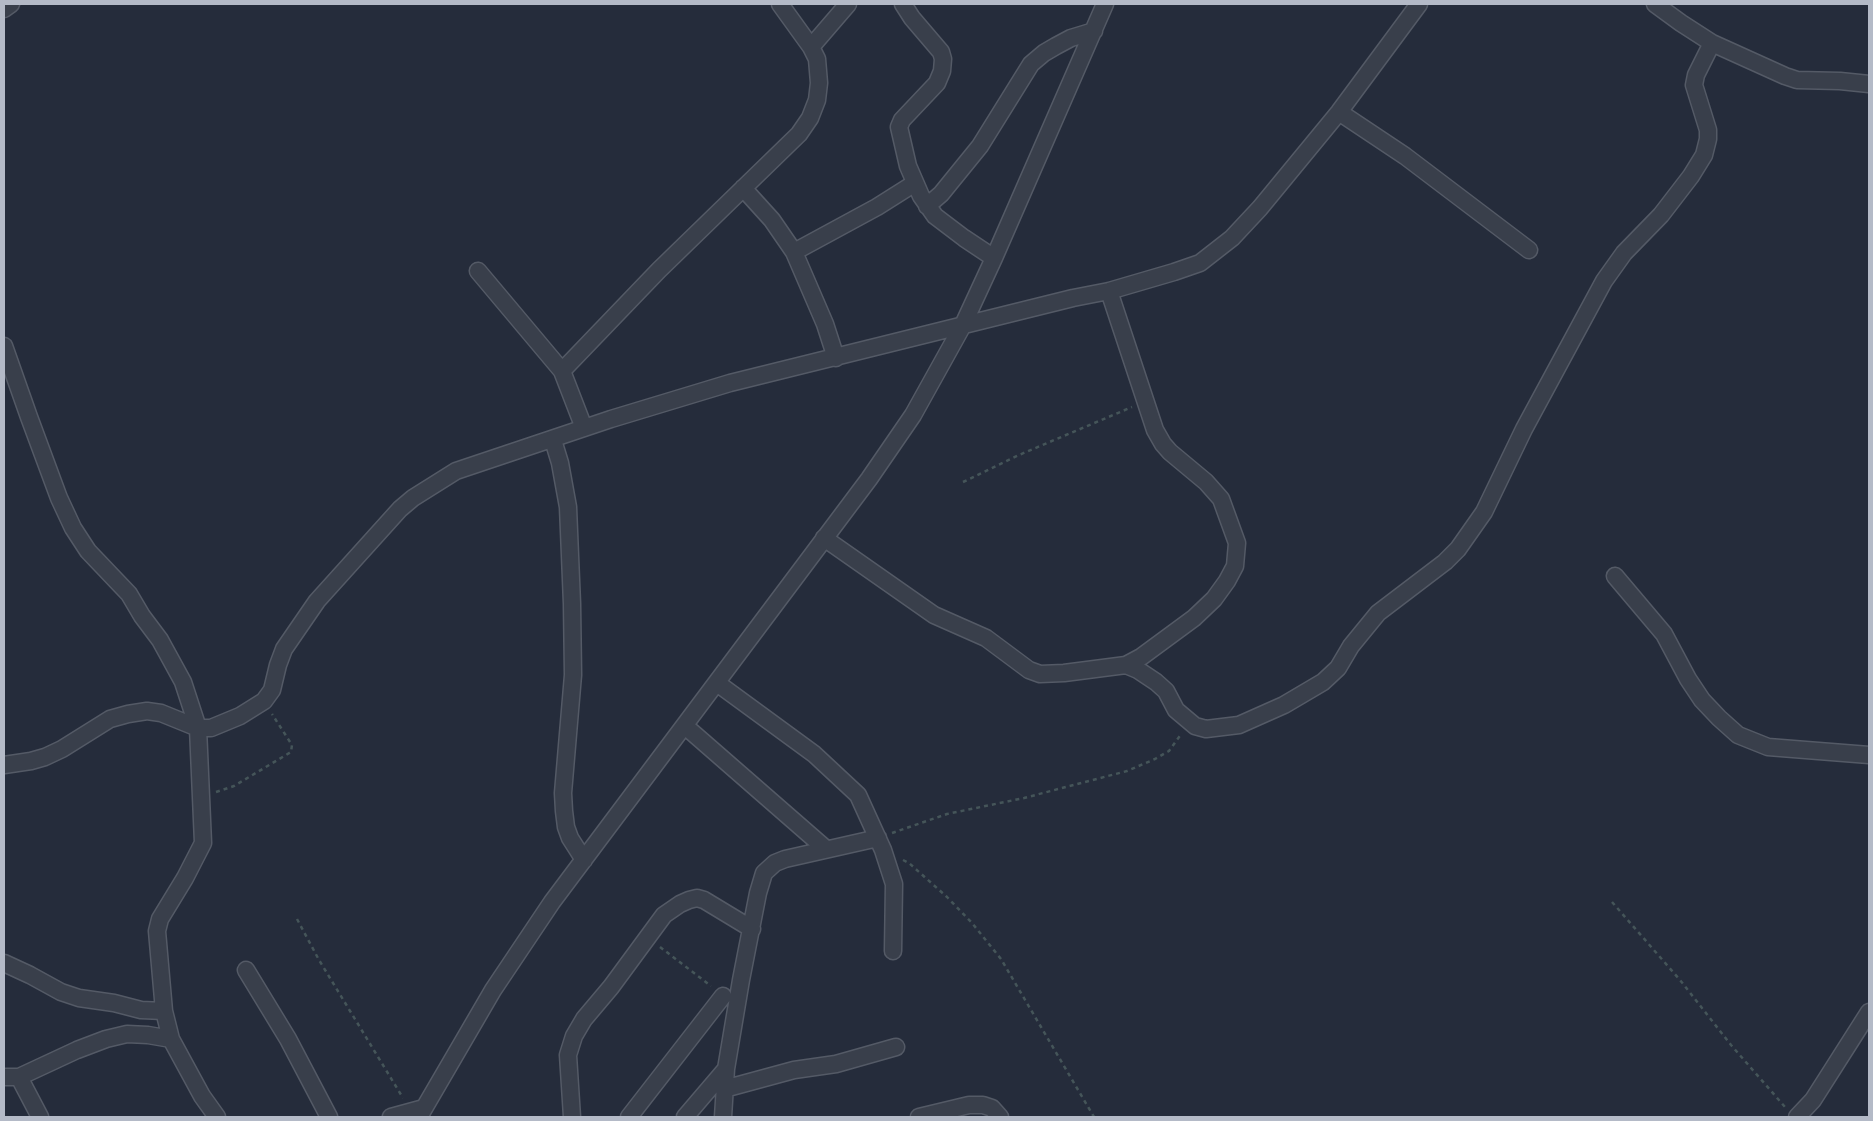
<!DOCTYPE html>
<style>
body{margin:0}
#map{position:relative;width:1873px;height:1121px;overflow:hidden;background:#252c3b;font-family:Karla,sans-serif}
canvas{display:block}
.frame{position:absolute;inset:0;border:5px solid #b4bac7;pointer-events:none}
</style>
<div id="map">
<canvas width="1873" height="1121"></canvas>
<div class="frame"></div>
</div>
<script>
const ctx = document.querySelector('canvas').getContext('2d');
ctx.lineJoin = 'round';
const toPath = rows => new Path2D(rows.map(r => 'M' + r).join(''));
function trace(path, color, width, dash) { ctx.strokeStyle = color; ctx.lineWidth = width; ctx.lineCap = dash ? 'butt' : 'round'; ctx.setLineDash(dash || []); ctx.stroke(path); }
const minor = toPath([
 [903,4,912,18,941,52,943,59,942,71,937,83,902,120,899,127,908,166,921,196,935,216,964,238,994,258],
 [1655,4,1681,23,1712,43,1785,76,1797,80,1840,81,1869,84],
 [4,9,11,4],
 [811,47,848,4],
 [1339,112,1405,156,1529,250],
 [743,188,772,220,794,252,825,324,836,358],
 [927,206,941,194,980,146,1031,64,1044,53,1056,46,1071,38,1094,31],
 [794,252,877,207,915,183],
 [478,271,562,371,584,428],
 [4,346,29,417,59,498,73,528,88,551,129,594,142,616,160,640,183,682,198,728,203,843,185,878,160,919,157,931,164,1011,171,1039],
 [562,371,659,270,799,134,810,118,817,100,819,83,817,59,811,47,780,4],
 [553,440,560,463,568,507,572,604,573,675,563,793,564,811,566,827,570,838,584,860],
 [824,538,934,615,986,638,1029,670,1040,674,1064,673,1126,665,1141,657,1194,618,1214,599,1227,581,1235,566,1237,543,1221,499,1206,482,1170,452,1163,444,1155,430,1109,291],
 [1615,576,1664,634,1688,679,1702,700,1719,718,1738,735,1768,747,1869,755],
 [1126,665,1138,670,1156,682,1166,691,1176,710,1195,726,1206,729,1239,725,1284,705,1323,682,1338,668,1351,646,1378,613,1445,562,1458,549,1484,512,1524,429,1604,281,1624,253,1661,215,1691,176,1704,155,1708,139,1708,130,1694,85,1696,75,1712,43],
 [717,683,814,754,858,795,883,850,894,884,893,951],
 [685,726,826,849],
 [4,765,31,761,45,757,62,749,110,719,128,714,147,711,161,713,198,728,211,728,240,716,264,701,272,690,278,665,284,649,317,601,400,509,413,498,456,471,611,419,730,383,1073,298,1109,291,1174,272,1200,263,1232,238,1260,208,1339,112,1419,4],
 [4,963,30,975,61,992,79,998,114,1003,141,1010,164,1011],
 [246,970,288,1039,329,1117],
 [4,1077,19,1077,77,1050,106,1039,127,1034,148,1035,171,1039,202,1096,217,1117],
 [19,1077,40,1117],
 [724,1089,794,1070,836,1064,896,1047],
 [391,1117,424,1108],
 [419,1117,493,990,552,902,869,479,913,415,963,325,994,258,1105,4],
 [572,1117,568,1055,574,1036,584,1019,611,987,664,915,680,904,689,900,697,898,704,900,752,929],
 [629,1117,723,996],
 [685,1117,726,1069],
 [723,1117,726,1069,741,980,758,893,764,873,775,863,785,859,878,838],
 [919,1117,969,1105,983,1105,992,1108,1000,1117],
 [1797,1117,1813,1100,1869,1012]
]);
trace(minor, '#545a66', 19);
trace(toPath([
 [963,482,1019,455,1132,407],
 [216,792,234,786,291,752,292,745,272,714],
 [892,833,947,814,1024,798,1127,771,1155,759,1169,751,1182,733],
 [903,860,909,863,947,897,972,923,1001,959,1094,1117],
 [1612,902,1680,980,1731,1045,1785,1107],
 [297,919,319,960,403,1098],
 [660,947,711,986]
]), '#455559', 2.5, [4, 4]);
trace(minor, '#393f4b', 16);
</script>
